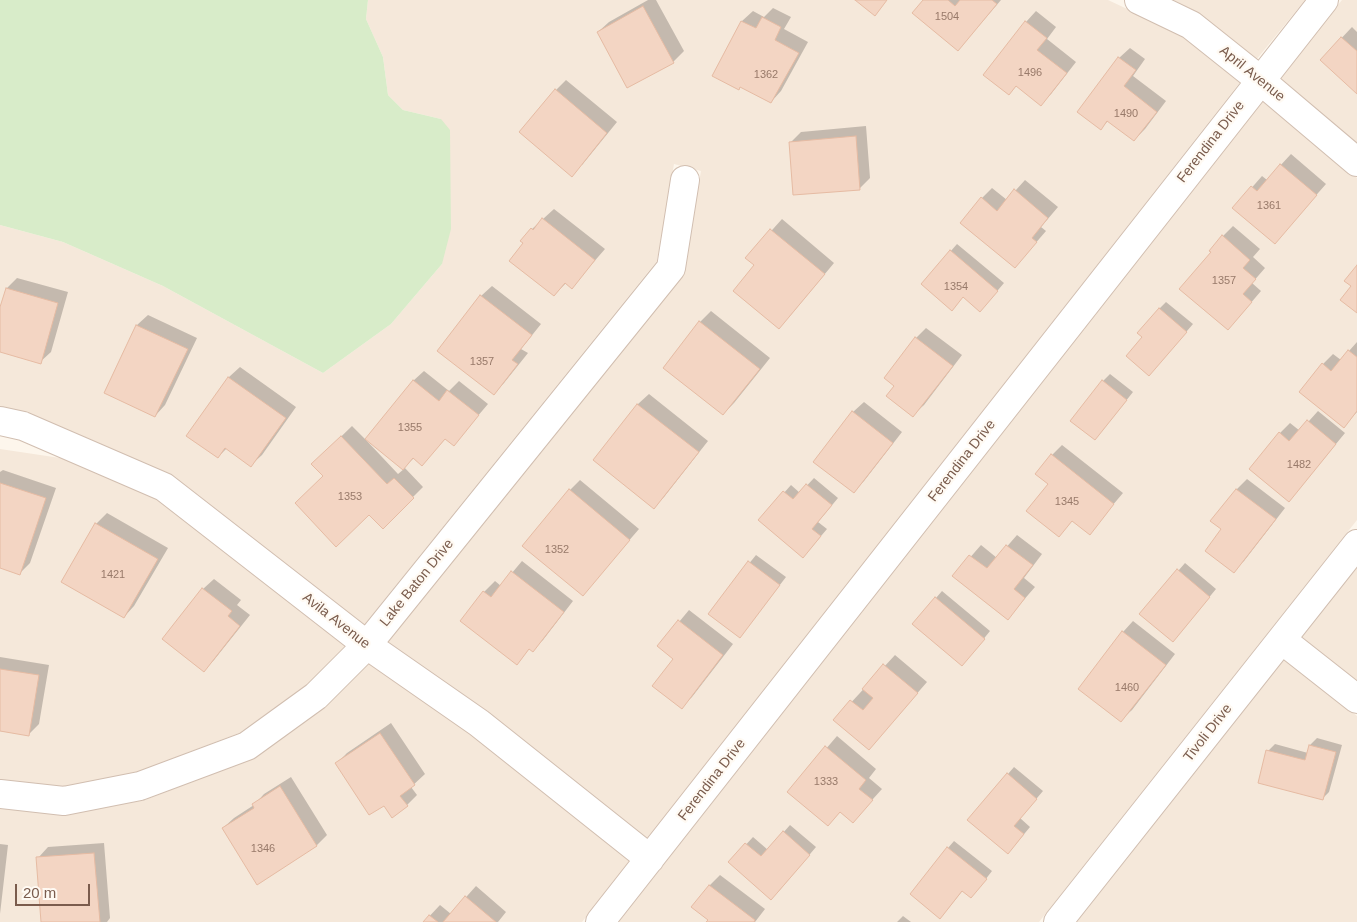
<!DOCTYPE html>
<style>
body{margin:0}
#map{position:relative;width:1357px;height:922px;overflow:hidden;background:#fdf6ec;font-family:Arial,sans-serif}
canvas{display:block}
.scale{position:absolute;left:15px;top:884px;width:75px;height:22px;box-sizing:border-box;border:2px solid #7a5c4d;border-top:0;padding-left:6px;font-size:15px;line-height:18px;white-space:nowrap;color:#7a5c4d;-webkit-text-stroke:4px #fffaf3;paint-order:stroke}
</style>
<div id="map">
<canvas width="1357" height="922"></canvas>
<div class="scale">20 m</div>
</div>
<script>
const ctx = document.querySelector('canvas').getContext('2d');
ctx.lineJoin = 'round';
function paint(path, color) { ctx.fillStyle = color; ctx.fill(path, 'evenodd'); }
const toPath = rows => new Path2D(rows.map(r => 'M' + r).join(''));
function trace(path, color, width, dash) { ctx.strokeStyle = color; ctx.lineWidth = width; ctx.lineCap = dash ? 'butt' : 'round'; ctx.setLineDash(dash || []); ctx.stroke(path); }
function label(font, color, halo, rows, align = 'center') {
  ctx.font = font + ' Arial,sans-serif'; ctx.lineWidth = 4.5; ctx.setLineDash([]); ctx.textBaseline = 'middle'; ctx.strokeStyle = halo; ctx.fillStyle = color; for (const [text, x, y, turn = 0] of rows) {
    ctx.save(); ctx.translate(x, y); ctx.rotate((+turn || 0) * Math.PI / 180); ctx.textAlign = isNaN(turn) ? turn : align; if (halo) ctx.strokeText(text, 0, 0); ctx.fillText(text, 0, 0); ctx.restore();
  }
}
paint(toPath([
 [368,0,1108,0,1185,36,1241,81,647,840,387,643,682,277,701,171,674,164,657,261,363,626,24,413,0,407,0,225,63,242,163,286,323,373,391,324,442,264,441,119,403,110,388,95,383,57,366,19],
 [1169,0,1305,0,1256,60],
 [1342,0,1357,0,1357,145,1279,79],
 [1263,99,1357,178,1357,520,1039,922,619,922],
 [0,449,67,459,157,499,346,645,306,686,239,733,135,773,62,787,0,781],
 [1357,568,1357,683,1301,639],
 [1285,659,1357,716,1357,922,1077,922],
 [369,663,472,734,631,860,582,922,0,922,0,808,65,814,145,800,256,757,325,707]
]), '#f5e8da');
paint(toPath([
 [0,0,368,0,366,19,383,57,388,95,403,110,441,119,450,130,451,229,442,264,391,324,323,373,163,286,63,242,0,225]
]), '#d8ecc9');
paint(toPath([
 [648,0,656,0,684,51,673,62,598,32,609,22],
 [925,0,1001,0,958,50],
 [773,8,791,17,784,29,808,42,781,91,771,102,741,86,738,89,713,75,742,21,753,11,764,17],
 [1036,11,1056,27,1047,39,1076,62,1051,94,1041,104,1017,85,1009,94,985,75,1026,22],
 [1352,27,1357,32,1357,92,1321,60],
 [1130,48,1145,59,1133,76,1166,101,1145,129,1134,140,1109,120,1101,128,1119,58],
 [566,80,617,122,582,165,556,90],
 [866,126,870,178,860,188,791,142,801,132],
 [1291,154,1326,184,1275,242,1234,208,1262,176,1267,180],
 [1025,180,1058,207,1041,227,1046,231,1015,267,982,198,992,188,1007,200],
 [554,209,605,249,572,287,566,283,554,295,524,243,532,229],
 [782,219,834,263,789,317,756,265,747,258],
 [1233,226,1260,249,1253,257,1265,268,1252,283,1261,291,1238,318,1212,252,1223,236],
 [957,244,1004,283,987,303,922,284],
 [17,278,68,292,51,352,40,362,0,351,0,312,7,288],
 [492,286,541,324,521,349,528,353,504,383,494,394,439,351,481,296],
 [1166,302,1193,324,1156,367,1144,337,1159,309],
 [711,311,770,358,734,403,723,414,664,367,700,322],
 [148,315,197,338,165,405,155,416,105,392,137,325],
 [926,328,962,355,924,405,913,415,896,385,916,338],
 [1357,342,1357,412,1344,426,1323,364,1333,354,1341,360],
 [240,367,296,407,262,455,251,465,227,448,218,457,188,435,229,377],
 [424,371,449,391,459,381,488,404,454,444,446,438,422,464,414,458,404,467,423,487,383,527,313,464,352,426,366,440,413,381],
 [367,439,393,460,404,469,398,474,366,440],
 [1110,374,1133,392,1102,431,1103,381],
 [649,394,708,441,664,497,654,507,594,460,638,404],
 [864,402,902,432,864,481,854,492,815,462,853,412],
 [1318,411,1345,433,1299,489,1280,433,1290,423,1300,431],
 [1062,445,1123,493,1089,533,1073,520,1059,535,1049,484,1052,455],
 [3,470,56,488,30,563,20,573,0,566,0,472],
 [814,478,838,498,818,522,827,529,810,549,760,520,791,485,800,493],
 [1247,479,1285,508,1244,561,1233,571,1223,529,1212,521,1237,489],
 [580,480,639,529,583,594,570,490],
 [107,513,168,548,134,606,124,617,63,582,96,524],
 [1017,535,1042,554,1024,578,1035,587,1008,618,954,576,981,545,997,558],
 [756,555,786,577,746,629,709,613],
 [522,561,573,601,543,640,532,650,530,648,516,663,462,621,484,592,495,581,501,586],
 [1185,563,1216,589,1179,634,1141,614],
 [214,579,241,600,237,605,250,615,214,660,204,670,203,589],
 [942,591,990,631,969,657,936,598],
 [689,610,733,644,692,697,681,707,675,658,659,646],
 [1133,621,1175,654,1132,710,1121,720,1123,632],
 [895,655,927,682,869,749,835,720],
 [0,657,49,665,39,724,28,735,0,731],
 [391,723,425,774,411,787,417,795,407,805,384,804,336,764,347,753],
 [837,736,876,769,869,778,882,789,853,821,841,811,789,792],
 [1317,738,1342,745,1329,792,1322,799,1268,751,1275,744,1308,753,1310,745],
 [1014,767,1043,791,1020,818,1030,827,1015,845,1008,774],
 [291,777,327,835,317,845,257,883,223,828,234,818,254,805,264,794],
 [790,825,816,847,778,892,730,862,753,837,768,850],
 [954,841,992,871,978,889,963,890,947,910,948,848],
 [104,843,110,918,107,922,43,922,38,858,48,847],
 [0,844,8,845,0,914],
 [720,875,765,909,755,922,707,922,709,919,693,907,710,885],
 [476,886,506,912,498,922,424,922,440,905,451,914],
 [903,916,911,922,897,922]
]), '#0003');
const building = toPath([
 [855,0,887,0,875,16,855,0],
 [923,0,948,0,955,6,960,0,992,0,997,4,958,51,912,13,923,0],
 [643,6,674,63,627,88,597,32,643,6],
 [762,17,781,27,775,40,799,53,771,103,740,87,739,90,712,76,741,21,756,28,762,17],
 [1025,21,1047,38,1037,50,1067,73,1041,106,1016,86,1009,95,983,75,1025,21],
 [1341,37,1357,51,1357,94,1320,60,1341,37],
 [1118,57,1136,70,1124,86,1157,112,1134,141,1107,121,1101,130,1077,112,1118,57],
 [555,89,607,133,572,177,519,132,555,89],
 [856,136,860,190,793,195,789,142,856,136],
 [1280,164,1317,195,1275,244,1232,208,1251,186,1257,191,1280,164],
 [1014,189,1048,218,1032,238,1037,242,1015,268,960,223,981,197,997,211,1014,189],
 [542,218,595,260,572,289,565,283,554,296,509,261,523,243,520,241,531,228,533,230,542,218],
 [770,229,825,274,779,329,733,291,754,265,745,258,770,229],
 [1222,235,1250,260,1243,268,1256,279,1243,294,1252,302,1228,330,1179,289,1211,252,1209,251,1222,235],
 [950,250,998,291,980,312,963,297,952,311,921,284,950,250],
 [1357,265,1357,313,1340,300,1351,286,1344,281,1357,265],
 [6,288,58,303,41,364,0,352,0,307,6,288],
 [480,295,532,335,512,360,518,364,494,395,437,351,480,295],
 [1159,308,1187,332,1149,376,1126,356,1142,337,1137,333,1159,308],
 [699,321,760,369,723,415,663,368,699,321],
 [136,325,188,349,155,417,104,393,136,325],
 [915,337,953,366,913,417,886,396,894,386,884,378,915,337],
 [1348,350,1357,357,1357,411,1344,428,1299,392,1322,363,1331,371,1348,350],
 [228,377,286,418,251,467,225,448,218,458,186,436,228,377],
 [413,380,439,401,447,390,479,415,454,446,445,439,422,466,413,458,403,470,365,439,413,380],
 [1102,380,1127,400,1095,440,1070,421,1102,380],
 [637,404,699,452,654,509,593,460,637,404],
 [852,411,893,443,854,493,813,462,852,411],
 [1307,420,1336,444,1289,502,1249,469,1279,432,1289,441,1307,420],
 [341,436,387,484,394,478,414,498,383,529,369,515,336,547,295,503,323,476,311,464,341,436],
 [1051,454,1114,504,1090,535,1072,521,1059,537,1026,511,1048,484,1035,474,1051,454],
 [0,483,46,498,20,575,0,568,0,483],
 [806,484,832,505,812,529,821,536,803,558,758,520,783,491,793,499,806,484],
 [569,489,630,540,583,596,522,546,569,489],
 [1236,489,1276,519,1234,573,1205,551,1221,529,1210,521,1236,489],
 [95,523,158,559,124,618,61,582,95,523],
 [1006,545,1033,565,1014,589,1025,598,1008,620,952,576,969,555,987,568,1006,545],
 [748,561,780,585,740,638,708,614,748,561],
 [1177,569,1210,597,1173,642,1139,614,1177,569],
 [511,571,564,612,533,652,529,649,517,665,460,621,483,591,491,597,511,571],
 [202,588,232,611,228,616,240,626,204,672,162,639,202,588],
 [935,597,985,639,962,666,912,624,935,597],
 [678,620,723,655,682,709,652,686,673,659,657,646,678,620],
 [1122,631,1166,665,1121,722,1078,689,1122,631],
 [883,664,918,693,869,750,833,720,850,700,863,710,873,698,862,689,883,664],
 [0,669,39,675,29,736,0,731,0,669],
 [380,733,415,785,400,796,408,806,392,818,384,806,369,815,335,763,380,733],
 [1309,745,1336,752,1323,800,1258,783,1266,750,1305,760,1309,745],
 [825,746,866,780,859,789,873,800,853,823,840,812,828,826,787,792,825,746],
 [1007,773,1037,799,1014,826,1024,834,1008,854,967,820,1007,773],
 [280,786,317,846,257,885,222,828,254,808,252,804,280,786],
 [783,831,810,855,771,900,728,862,745,843,761,856,783,831],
 [947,847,987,879,971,898,962,891,940,919,910,894,947,847],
 [94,853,100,922,41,922,36,857,94,853],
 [709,885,755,920,754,922,706,922,708,920,691,907,709,885],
 [465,896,496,922,443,922,465,896],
 [429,915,438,922,423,922,429,915]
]);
paint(building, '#f3d5c3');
trace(building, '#e6bba3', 1);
const minor = toPath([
 [1139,0,1191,25,1260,80,1357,162],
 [0,421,23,426,164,487,367,645,479,723,650,859],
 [1282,640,1357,699],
 [0,794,64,801,140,786,247,746,316,696,367,645,671,268,685,180],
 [600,922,1324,0],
 [1058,922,1357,544]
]);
trace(minor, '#d1beb0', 30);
trace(minor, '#fff', 28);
label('11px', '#987a6a', null, [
 ["1504",947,17],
 ["1496",1030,73],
 ["1362",766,75],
 ["1490",1126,114],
 ["1361",1269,206],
 ["1357",1224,281],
 ["1354",956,287],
 ["1357",482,362],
 ["1355",410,428],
 ["1482",1299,465],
 ["1353",350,497],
 ["1345",1067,502],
 ["1352",557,550],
 ["1421",113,575],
 ["1460",1127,688],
 ["1333",826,782],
 ["1346",263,849]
]);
label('14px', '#7a5c4d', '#fffaf3', [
 ["April Avenue",1252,74,39],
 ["Ferendina Drive",1211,142,-52],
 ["Ferendina Drive",962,461,-52],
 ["Lake Baton Drive",417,583,-51],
 ["Avila Avenue",336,621,38],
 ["Tivoli Drive",1208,733,-52],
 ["Ferendina Drive",712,780,-52]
]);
</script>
